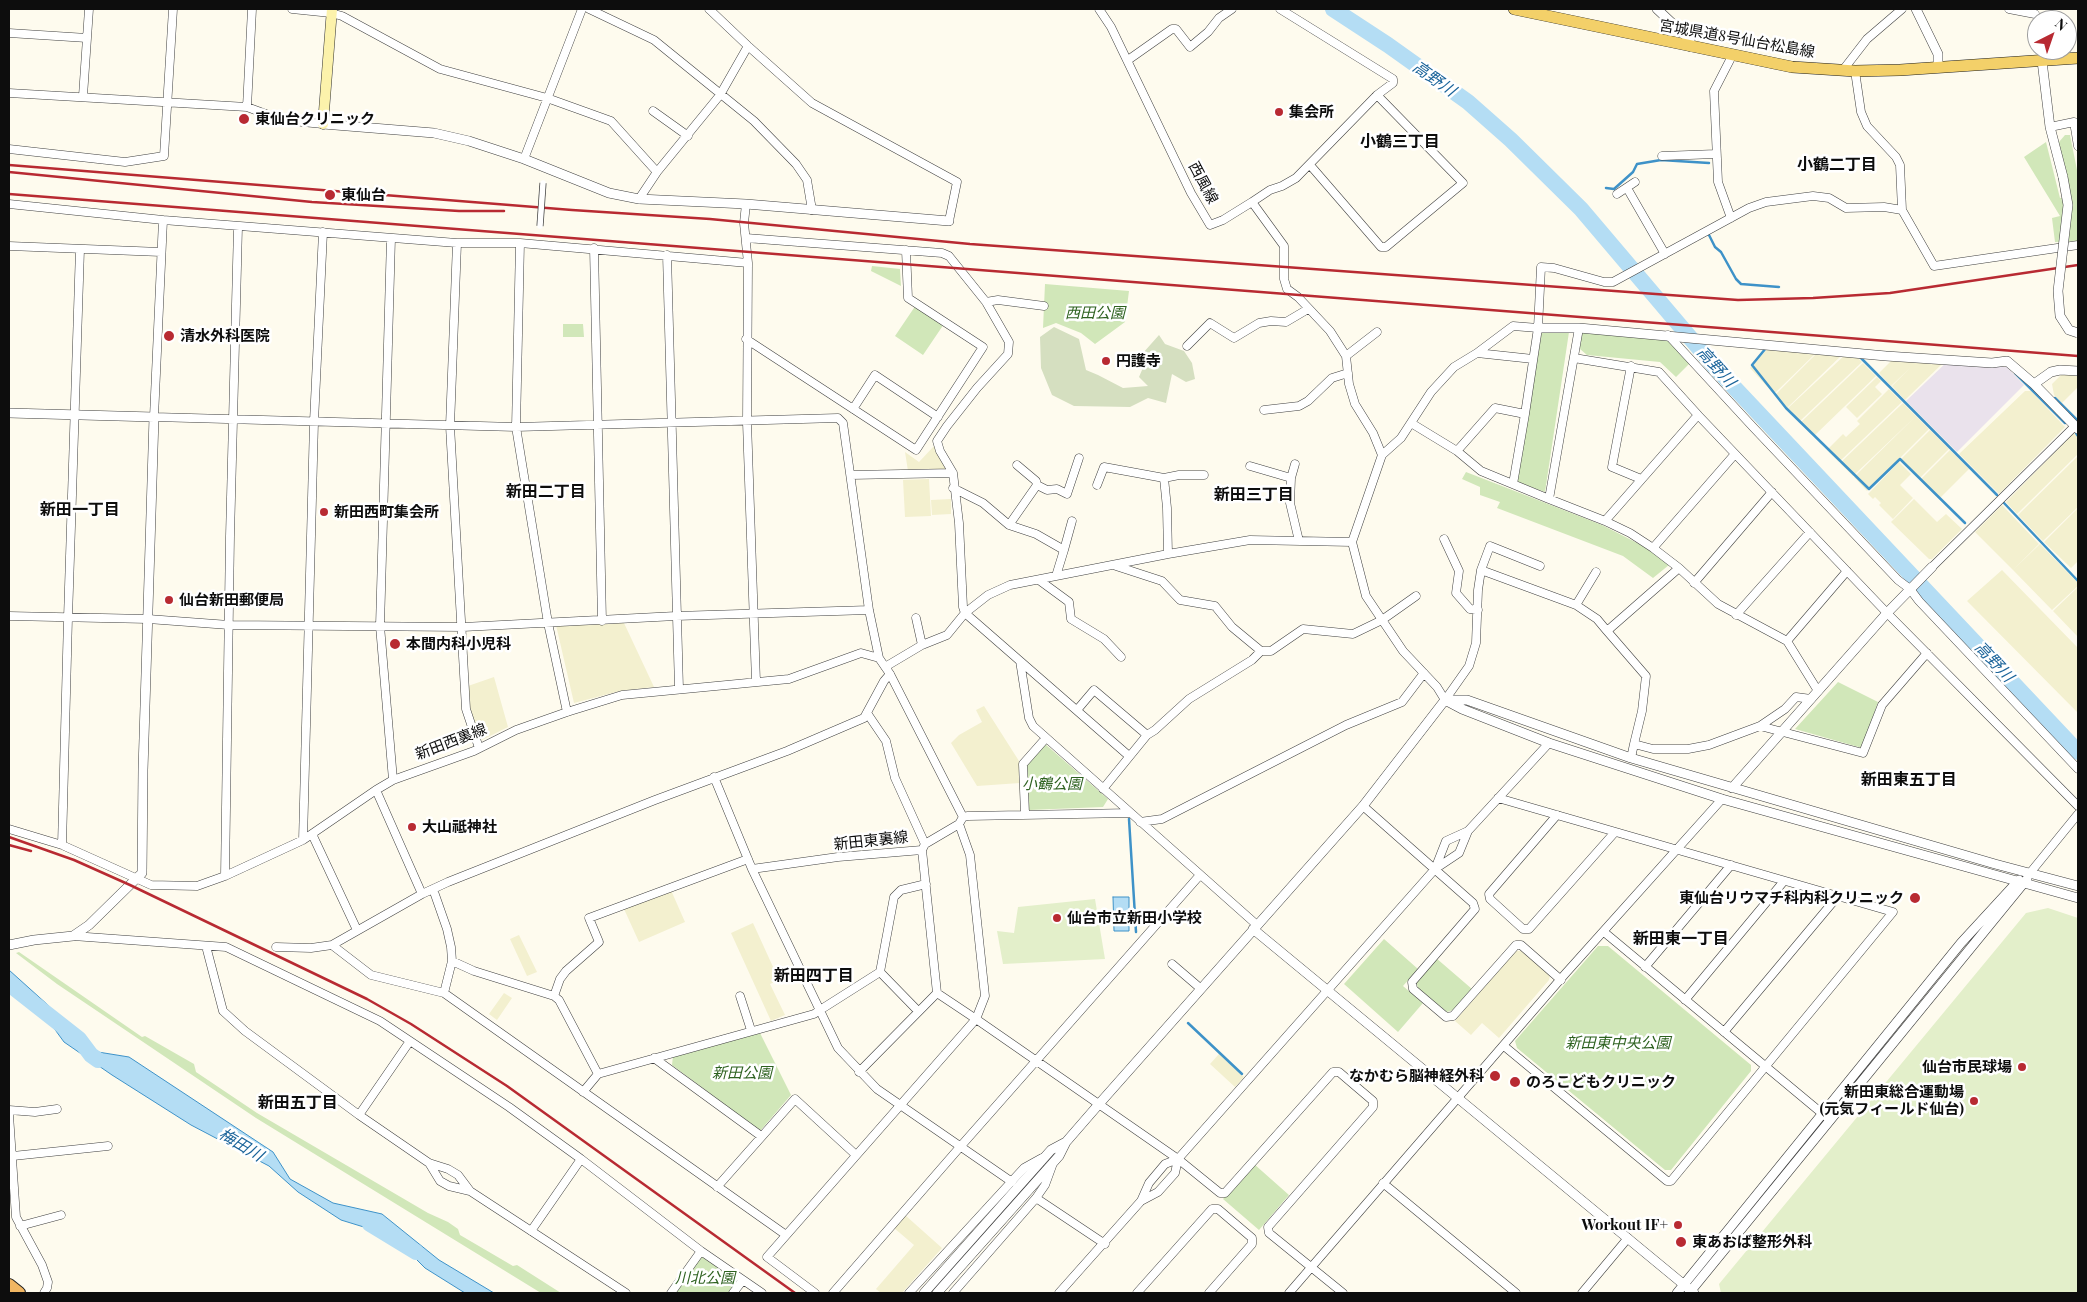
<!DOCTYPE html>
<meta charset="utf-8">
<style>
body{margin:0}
#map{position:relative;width:2087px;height:1302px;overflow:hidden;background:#fefbee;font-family:"Playfair Display",serif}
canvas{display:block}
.frame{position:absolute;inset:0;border:10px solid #0d0d0d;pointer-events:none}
.north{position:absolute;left:2027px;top:10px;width:50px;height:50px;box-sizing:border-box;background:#fff;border:1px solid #9e9e9e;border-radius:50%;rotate:41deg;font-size:14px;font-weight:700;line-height:20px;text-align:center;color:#0d0d0d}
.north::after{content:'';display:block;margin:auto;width:18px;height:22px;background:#b82a32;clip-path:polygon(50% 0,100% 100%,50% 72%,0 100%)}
</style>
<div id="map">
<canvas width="2087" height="1302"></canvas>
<div class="frame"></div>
<div class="north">N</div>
</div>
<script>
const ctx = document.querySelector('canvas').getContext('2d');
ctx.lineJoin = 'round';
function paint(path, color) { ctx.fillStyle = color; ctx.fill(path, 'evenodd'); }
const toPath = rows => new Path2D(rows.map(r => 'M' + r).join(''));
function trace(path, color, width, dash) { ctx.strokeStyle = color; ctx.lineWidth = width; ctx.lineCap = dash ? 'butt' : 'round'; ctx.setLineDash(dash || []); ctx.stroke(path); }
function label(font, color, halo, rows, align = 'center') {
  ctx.font = font + ' "Playfair Display","Noto Sans JP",serif'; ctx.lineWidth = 5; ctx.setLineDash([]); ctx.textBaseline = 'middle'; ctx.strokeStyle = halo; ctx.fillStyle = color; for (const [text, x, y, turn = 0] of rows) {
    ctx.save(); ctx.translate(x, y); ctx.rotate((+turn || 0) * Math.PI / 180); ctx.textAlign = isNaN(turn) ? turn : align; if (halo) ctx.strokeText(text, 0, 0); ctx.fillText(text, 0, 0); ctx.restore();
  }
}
paint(toPath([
 [1948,361,2007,367,2024,385,1957,452,1906,401]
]), '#eae2ec');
paint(toPath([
 [1770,346,1818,351,1774,394,1750,368],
 [1819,351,1844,353,1787,408,1775,395],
 [1846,354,1855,355,1862,362,1800,421,1788,408],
 [1894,358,1943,363,1905,400,1892,386,1910,368,1891,386,1879,373],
 [1863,363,1876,376,1814,436,1801,422],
 [2062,374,2078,376,2078,387,2062,403,2054,395,2052,384],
 [1877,377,1881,381,1875,387,1882,394,1857,418,1846,407],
 [1889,389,1902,402,1839,462,1827,450,1843,434,1846,437,1860,424,1857,421],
 [2025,391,2031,391,2065,427,1999,494,1959,454],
 [1903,403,1916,416,1853,476,1840,463],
 [1916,416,1929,429,1867,491,1854,477],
 [1930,430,1949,449,1920,478,1901,459],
 [2074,433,2078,437,2078,454,2017,514,2006,502],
 [934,446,946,469,908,471,905,452,919,462],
 [1950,450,1969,469,1940,498,1921,479],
 [2078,456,2078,507,2043,541,2018,515],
 [1899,462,1911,474,1900,485,1913,498,1893,519,1879,505,1881,503,1875,497,1873,499,1868,494],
 [929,479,931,516,905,517,903,480],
 [951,499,951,514,932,515,931,500],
 [1914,499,1937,522,1946,514,1962,529,1932,559,1929,559,1891,522],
 [2002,505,2039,544,2013,570,1975,532],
 [2078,508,2078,561,2071,568,2044,542],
 [2040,544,2078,583,2078,586,2052,610,2013,570],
 [2002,570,2078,648,2078,713,1967,601],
 [2078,587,2078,637,2053,611],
 [624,623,654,687,620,691,574,703,556,625],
 [494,677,508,727,482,740,479,737,469,705,468,686],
 [984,706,1019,761,1020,783,977,786,951,743,959,735,982,722,976,710],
 [670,888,685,922,639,942,624,909],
 [753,923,779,980,770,984,785,1015,771,1021,731,933],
 [519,935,537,972,527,976,510,939],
 [1515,951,1522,951,1550,975,1549,980,1499,1038,1482,1023,1471,1035,1455,1021],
 [504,993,512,998,497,1020,489,1014],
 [1219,1054,1244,1077,1235,1087,1210,1064],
 [905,1215,942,1248,902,1293,881,1293,876,1289,914,1245,894,1228]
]), '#f3f0cf');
paint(toPath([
 [2065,135,2070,135,2078,175,2078,241,2055,242,2052,218,2060,216,2024,157,2046,142,2060,198,2070,197,2059,142],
 [872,266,900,269,901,286,871,271],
 [1045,284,1129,291,1125,322,1095,344,1081,333,1056,323,1043,328],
 [916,305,944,324,923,355,895,336],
 [563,324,583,324,584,337,563,337],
 [1542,331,1569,332,1545,492,1517,482],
 [1587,332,1667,338,1690,363,1676,377,1660,362,1587,355,1580,349,1581,334],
 [1466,472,1602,525,1647,548,1669,565,1653,578,1623,556,1497,508,1500,502,1480,495,1480,487,1462,479],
 [1838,682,1878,702,1862,748,1795,729],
 [1044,743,1108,799,1103,807,1029,810,1025,764],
 [1384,939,1418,969,1403,986,1423,1003,1398,1032,1344,984],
 [1598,946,1608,946,1751,1065,1751,1071,1671,1170,1665,1170,1517,1048,1515,1041],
 [19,952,142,1037,145,1036,194,1064,196,1072,257,1113,428,1213,448,1222,458,1229,460,1235,513,1266,517,1265,561,1293,541,1293,256,1118,57,984,16,953],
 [1436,958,1472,989,1453,1010,1447,1012,1418,988,1416,981],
 [760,1033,791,1095,760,1131,672,1065,673,1056],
 [1254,1164,1289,1195,1259,1230,1223,1199],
 [702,1256,738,1282,728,1293,676,1293]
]), '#d1e7b9');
paint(toPath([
 [1054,327,1079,339,1086,370,1098,375,1123,388,1148,386,1139,377,1145,363,1143,353,1159,335,1165,344,1184,351,1192,363,1195,379,1186,382,1172,374,1166,403,1148,398,1130,407,1074,406,1052,395,1041,368,1040,337]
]), '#d5dfc0');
paint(toPath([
 [1095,899,1105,959,1003,964,997,931,1014,933,1018,907],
 [2048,908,2078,918,2078,1293,1721,1293,1719,1284,2026,913]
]), '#e3efca');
const water = toPath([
 [1113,897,1129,897,1129,931,1114,931,1113,897],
 [9,970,49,1006,69,1037,98,1052,129,1057,273,1152,290,1179,333,1203,382,1214,439,1260,494,1293,465,1293,425,1268,393,1236,341,1220,298,1192,269,1166,191,1125,112,1075,64,1042,48,1020,22,997,9,981,9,970]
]);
paint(water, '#b4ddf4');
trace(water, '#3e92c8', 1);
trace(toPath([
 [1606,188,1614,189,1633,172,1637,164,1661,160,1709,163],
 [1708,233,1715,247,1721,252,1736,279,1741,284,1779,287],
 [1766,348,1752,365,1786,408,1869,489,1900,459,1965,523],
 [1859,356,1997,495],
 [2015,373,2065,423],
 [2055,398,2078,421],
 [2076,433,2078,436],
 [2004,503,2078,581],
 [1129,819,1136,932],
 [1188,1023,1242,1074]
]), '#3e92c8', 2.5);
trace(toPath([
 [1333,9,1388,45,1468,102,1511,140,1581,209,1715,367,2078,752],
 [9,984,79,1039,91,1055,98,1060],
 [370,1224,416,1252]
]), '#b4ddf4', 16);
const minor = toPath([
 [292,9,331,13,342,16,440,69,547,98,611,121,657,172],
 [589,9,654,40,754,121,796,164,807,180,812,210],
 [709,9,748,46,812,103,957,182,949,221],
 [1099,9,1111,27,1191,193,1210,225,1223,220,1252,202,1284,246,1284,279,1287,289,1298,297,1330,331,1346,356,1349,384,1355,404,1373,433,1382,455],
 [1280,9,1393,79,1393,83,1377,95],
 [2009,9,2035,14],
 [9,33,87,38],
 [1128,60,1172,29,1176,29,1190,47,1208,32,1219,18,1232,9],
 [1843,70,1867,39,1902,9],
 [1855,71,1861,112,1867,126,1896,157,1900,165,1902,210],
 [9,93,247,107,282,120,323,124],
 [83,96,89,9],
 [247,107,252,9],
 [653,111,688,136],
 [2050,127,2074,122,2078,146],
 [9,149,125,162,164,156,173,9],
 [1662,156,1716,154],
 [524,159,582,9],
 [1627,188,1665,254],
 [1617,194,1635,182],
 [639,199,657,172,720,95,748,46],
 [1252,202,1270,190,1282,186,1296,178,1377,95,1463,183,1386,247,1381,247,1310,165],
 [9,204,163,220],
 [746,204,744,223,748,263,747,422,756,682],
 [1731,218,1718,182,1714,91,1732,56],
 [391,238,380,626,393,780],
 [746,238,942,253,949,256,986,302,1009,342,1008,354,977,388,947,426,937,441,940,451,953,473,959,523,963,607,965,613,988,595,1010,585,1168,554,1250,540,1352,542],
 [457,243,450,426,466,709,479,748],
 [520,243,516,427,548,623,567,712],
 [9,246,161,252],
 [594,248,602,621],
 [667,255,679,689],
 [748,263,520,243,457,243,163,220,154,417,516,427,838,418,843,423,869,610,879,658,890,674,963,817],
 [986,302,998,300,1044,306],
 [1668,335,1752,426,1898,580,1910,589,1919,601,2078,769],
 [746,339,916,450,983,347,908,298,906,250],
 [1187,346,1210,323,1234,338,1259,323,1271,321,1286,322,1308,309],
 [1477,353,1533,359],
 [1346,356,1377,332],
 [1574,358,1659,372,1698,415,1605,521,1549,499,1579,328],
 [1631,366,1612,467,1641,479],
 [853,409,875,375,938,417],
 [1264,410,1299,406,1308,401,1332,378,1348,373],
 [1698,415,1887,613,2078,806],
 [1411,423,1457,451,1481,471,1549,499],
 [1457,451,1495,408,1525,414,1538,328],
 [1250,466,1291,478,1290,503,1299,541],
 [851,475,953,473],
 [1291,478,1295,464],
 [1513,484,1525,414],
 [1037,485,1047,490,1057,489,1067,494,1079,458],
 [1097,485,1104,467,1164,478],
 [953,488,983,503,1009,525,1036,534,1064,550,1056,576],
 [1605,521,1630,533,1653,548,1679,568,1718,604,1787,641,1818,691],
 [1009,525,1037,485,1036,481,1017,465],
 [1444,539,1459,571,1456,593,1470,609,1478,610],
 [1653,548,1735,454],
 [1064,550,1072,521],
 [1168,554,1167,508,1164,478,1179,475,1204,475],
 [1116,566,1162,581,1180,600,1215,606,1232,627,1261,651],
 [1540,566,1490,546,1481,570,1478,590,1476,643,1469,666,1445,700,1437,687,1403,651,1366,596,1352,542,1382,455,1401,438,1431,392,1454,367,1477,353,1513,326,1538,328,1541,267,1554,268,1604,282,1613,282,1749,208,1766,202,1813,196,1829,198,1846,208,1884,207,1902,210,1934,266,2078,245],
 [1932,567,2075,426],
 [1481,570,1576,605,1597,619,1607,631,1679,568],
 [1039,580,1069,602,1071,619,1104,639,1121,657],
 [1694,583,1772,492],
 [1576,605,1596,572],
 [1736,615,1810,532],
 [9,616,148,619,229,625,463,627,676,616,869,610],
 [916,618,922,645],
 [1607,631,1646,676,1642,711,1634,744],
 [1787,641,1847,571],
 [1020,661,1129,756],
 [885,667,922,645,947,635,965,613,1020,661,1029,718,1033,726,1257,925],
 [1077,710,1094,690,1147,735],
 [867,713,886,741,895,778,925,844],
 [1760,726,1863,753,1882,705,1927,653],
 [1631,758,1634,744,1653,749,1688,749,1709,745,1760,726,1785,709,1796,697,1811,699],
 [714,777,752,869,838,1048,877,1089,1012,1182],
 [1103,789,1147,735,1155,730,1189,699,1252,660,1261,651,1271,651,1303,629,1353,634,1382,620,1416,596],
 [376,790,422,894],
 [1498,798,1893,912,1671,1181,1667,1181,1504,1046],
 [1363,806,1473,903,1475,909,1412,982,1413,989,1446,1017,1453,1016,1516,945,1521,945,1561,980],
 [1025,814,1023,764,1046,738],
 [1557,815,1489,894,1490,899,1523,929,1529,929,1615,832],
 [1140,822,1162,819,1346,725,1402,702,1424,673],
 [959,824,970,855,985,996,976,1019,1178,1159,1220,1193,1225,1193,1333,1072,1339,1072,1373,1101,1373,1107,1268,1227,1269,1233,1343,1293],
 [9,829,62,845,151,885,197,886,225,876,303,840,376,790,393,780,474,751,516,730,567,712,622,695,789,679,861,653,879,658],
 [312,834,357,930],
 [303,840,314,422,323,232],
 [62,845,68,618,80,249],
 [752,869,838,857,922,850,925,844,959,824,963,817,968,816,1130,813],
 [1435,869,1446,841,1468,831],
 [2030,873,2078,814],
 [225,876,230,536,238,227],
 [433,889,447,929,451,947,452,961,444,993],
 [1604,932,1830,1120],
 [73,936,226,947,380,1021,509,1107,581,1159,701,1251,762,1293],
 [332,945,371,975,444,993,786,1235],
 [206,946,223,1011,245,1031,359,1115,429,1163,448,1169,458,1175,470,1191,626,1293],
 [276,947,311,948,332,945,422,894,448,882,655,800,787,751,864,718,884,681,890,674],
 [452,961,474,971,554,996,560,979,566,971,599,942,589,918,748,859],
 [1172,964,1200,988],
 [1645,967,1731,865],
 [880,972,918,1011],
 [554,996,559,1000,598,1074],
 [740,996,751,1030],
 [1685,1000,1784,881],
 [1724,1032,1838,896],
 [654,1058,761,1136],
 [859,1072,937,993],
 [583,1092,598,1074,814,1014,820,1010,880,972,894,897,901,890,926,884],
 [9,1110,35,1112,57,1109],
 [9,1115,16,1217,42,1265,48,1282,47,1288,44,1293],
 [359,1115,410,1041],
 [13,1156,108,1146],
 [429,1163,440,1181,449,1186,470,1191],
 [1383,1183,1516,1293],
 [717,1187,795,1099,856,1155],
 [1036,1198,1105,1244],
 [1141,1201,1158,1192,1175,1173,1178,1159,1435,869,1459,853,1468,831,1549,743],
 [20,1226,61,1215],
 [531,1231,581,1159],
 [671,1293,701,1251],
 [733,1293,743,1280],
 [815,1293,767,1257,976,1019,937,993,922,850],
 [833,1293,960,1147,1200,875],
 [909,1293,1024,1168,1042,1158],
 [953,1293,1036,1198,1045,1185,1052,1166],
 [1059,1293,1141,1201,1149,1183,1165,1164,1178,1159],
 [1137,1293,1212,1209,1218,1209,1252,1238,1252,1244,1209,1293],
 [1289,1293,1565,974,1722,799],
 [1582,1293,1628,1238]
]);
const tertiary = toPath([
 [1657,9,1690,40,1691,47],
 [1916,9,1938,54,1938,67],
 [2042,61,2050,127,2063,177],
 [323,124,434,133,469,141,524,159,609,193,639,199,746,204,949,221],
 [1538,328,1579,328,1886,356,1992,363,2007,361,2034,384],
 [2078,371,2060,370,2051,372,2034,384,2078,429],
 [9,413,154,417,143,770,142,873,89,925,73,936,34,940,9,945],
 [1445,700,1462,709,1549,743,1722,799,2078,898],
 [1445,700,1467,700,1631,758,1995,864,2078,886],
 [1732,788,1887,613,1932,567],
 [1253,929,1694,1293],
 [924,1293,1051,1150,1066,1142],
 [937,1293,1059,1156,1066,1142,1099,1104,1363,806,1445,700],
 [1677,1293,1961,943,2019,880],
 [1689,1293,2027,879]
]);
const secondary = toPath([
 [323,124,332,9]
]);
const primary = toPath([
 [1514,9,1792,67,1855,71,1900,70,2078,58]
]);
const trunk = toPath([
 [9,1285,19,1293]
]);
trace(minor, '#404040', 9);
trace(tertiary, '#404040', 10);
trace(secondary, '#2f2f2f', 11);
trace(primary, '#1e1e1e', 12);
trace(trunk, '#1e1e1e', 14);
trace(minor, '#fff', 8);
trace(tertiary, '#fff', 9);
trace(secondary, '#fcf2ab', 10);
trace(primary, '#f3d069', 11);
trace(trunk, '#f1b662', 12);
trace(toPath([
 [9,165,572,210,710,219,970,244,1738,300,1813,298,1890,293,2078,265],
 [9,172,312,202,459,211,504,211],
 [9,194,2078,356],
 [9,837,74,860,130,885,367,999,411,1024,507,1086,795,1293],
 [9,845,31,851]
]), '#b82a32', 2.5);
const pedestrianBridge = toPath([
 [540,226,543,183]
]);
const tertiaryBridge = toPath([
 [2063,177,2068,205,2058,291,2060,316,2069,330,2078,333]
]);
trace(pedestrianBridge, '#404040', 7, []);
trace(tertiaryBridge, '#404040', 10, []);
trace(pedestrianBridge, '#fff', 5.5);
trace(tertiaryBridge, '#fff', 9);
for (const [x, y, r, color] of [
 [1279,112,5,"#b82a32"],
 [244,119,6,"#b82a32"],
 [330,195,6,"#b82a32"],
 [169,336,6,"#b82a32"],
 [1106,361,5,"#b82a32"],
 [324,512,5,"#b82a32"],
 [169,600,5,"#b82a32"],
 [395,644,6,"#b82a32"],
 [412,827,5,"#b82a32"],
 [1915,898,6,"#b82a32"],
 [1057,918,5,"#b82a32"],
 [2022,1067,5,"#b82a32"],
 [1495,1076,6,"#b82a32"],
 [1515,1082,6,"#b82a32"],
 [1974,1101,5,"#b82a32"],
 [1678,1225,5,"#b82a32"],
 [1681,1242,6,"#b82a32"]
]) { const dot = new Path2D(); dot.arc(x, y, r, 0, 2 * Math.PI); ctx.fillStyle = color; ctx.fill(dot); trace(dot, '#fff', 2); }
label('15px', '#0d0d0d', '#fff', [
 ["宮城県道8号仙台松島線",1737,39,10],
 ["西風線",1203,183,62],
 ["新田西裏線",451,742,-21],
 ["新田東裏線",871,841,-6]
]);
label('bold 15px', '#0d0d0d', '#fff', [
 ["集会所",1289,112],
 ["東仙台クリニック",255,119],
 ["東仙台",341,195],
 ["清水外科医院",180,336],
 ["円護寺",1116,361],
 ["新田西町集会所",334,512],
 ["仙台新田郵便局",179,600],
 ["本間内科小児科",406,644],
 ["大山祗神社",422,827],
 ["東仙台リウマチ科内科クリニック",1904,898,"right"],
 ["仙台市立新田小学校",1067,918],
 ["仙台市民球場",2012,1067,"right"],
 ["なかむら脳神経外科",1484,1076,"right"],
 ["のろこどもクリニック",1526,1082],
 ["新田東総合運動場",1964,1092,"right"],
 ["(元気フィールド仙台)",1964,1109,"right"],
 ["Workout IF+",1668,1225,"right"],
 ["東あおば整形外科",1692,1242]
], 'left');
label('italic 15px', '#2e6220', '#fff', [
 ["西田公園",1095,313],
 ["小鶴公園",1052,784],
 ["新田東中央公園",1618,1043],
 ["新田公園",742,1073],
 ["川北公園",705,1278]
]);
label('italic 16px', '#1b649a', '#fff', [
 ["高野川",1434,79,35],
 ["高野川",1716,367,48],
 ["高野川",1994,662,47],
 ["梅田川",241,1145,31]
]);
label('bold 16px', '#0d0d0d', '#fff', [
 ["小鶴三丁目",1400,142],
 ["小鶴二丁目",1837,165],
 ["新田二丁目",546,492],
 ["新田三丁目",1254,495],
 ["新田一丁目",80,510],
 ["新田東五丁目",1909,780],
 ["新田東一丁目",1681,939],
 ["新田四丁目",814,976],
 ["新田五丁目",298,1103]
]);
</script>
